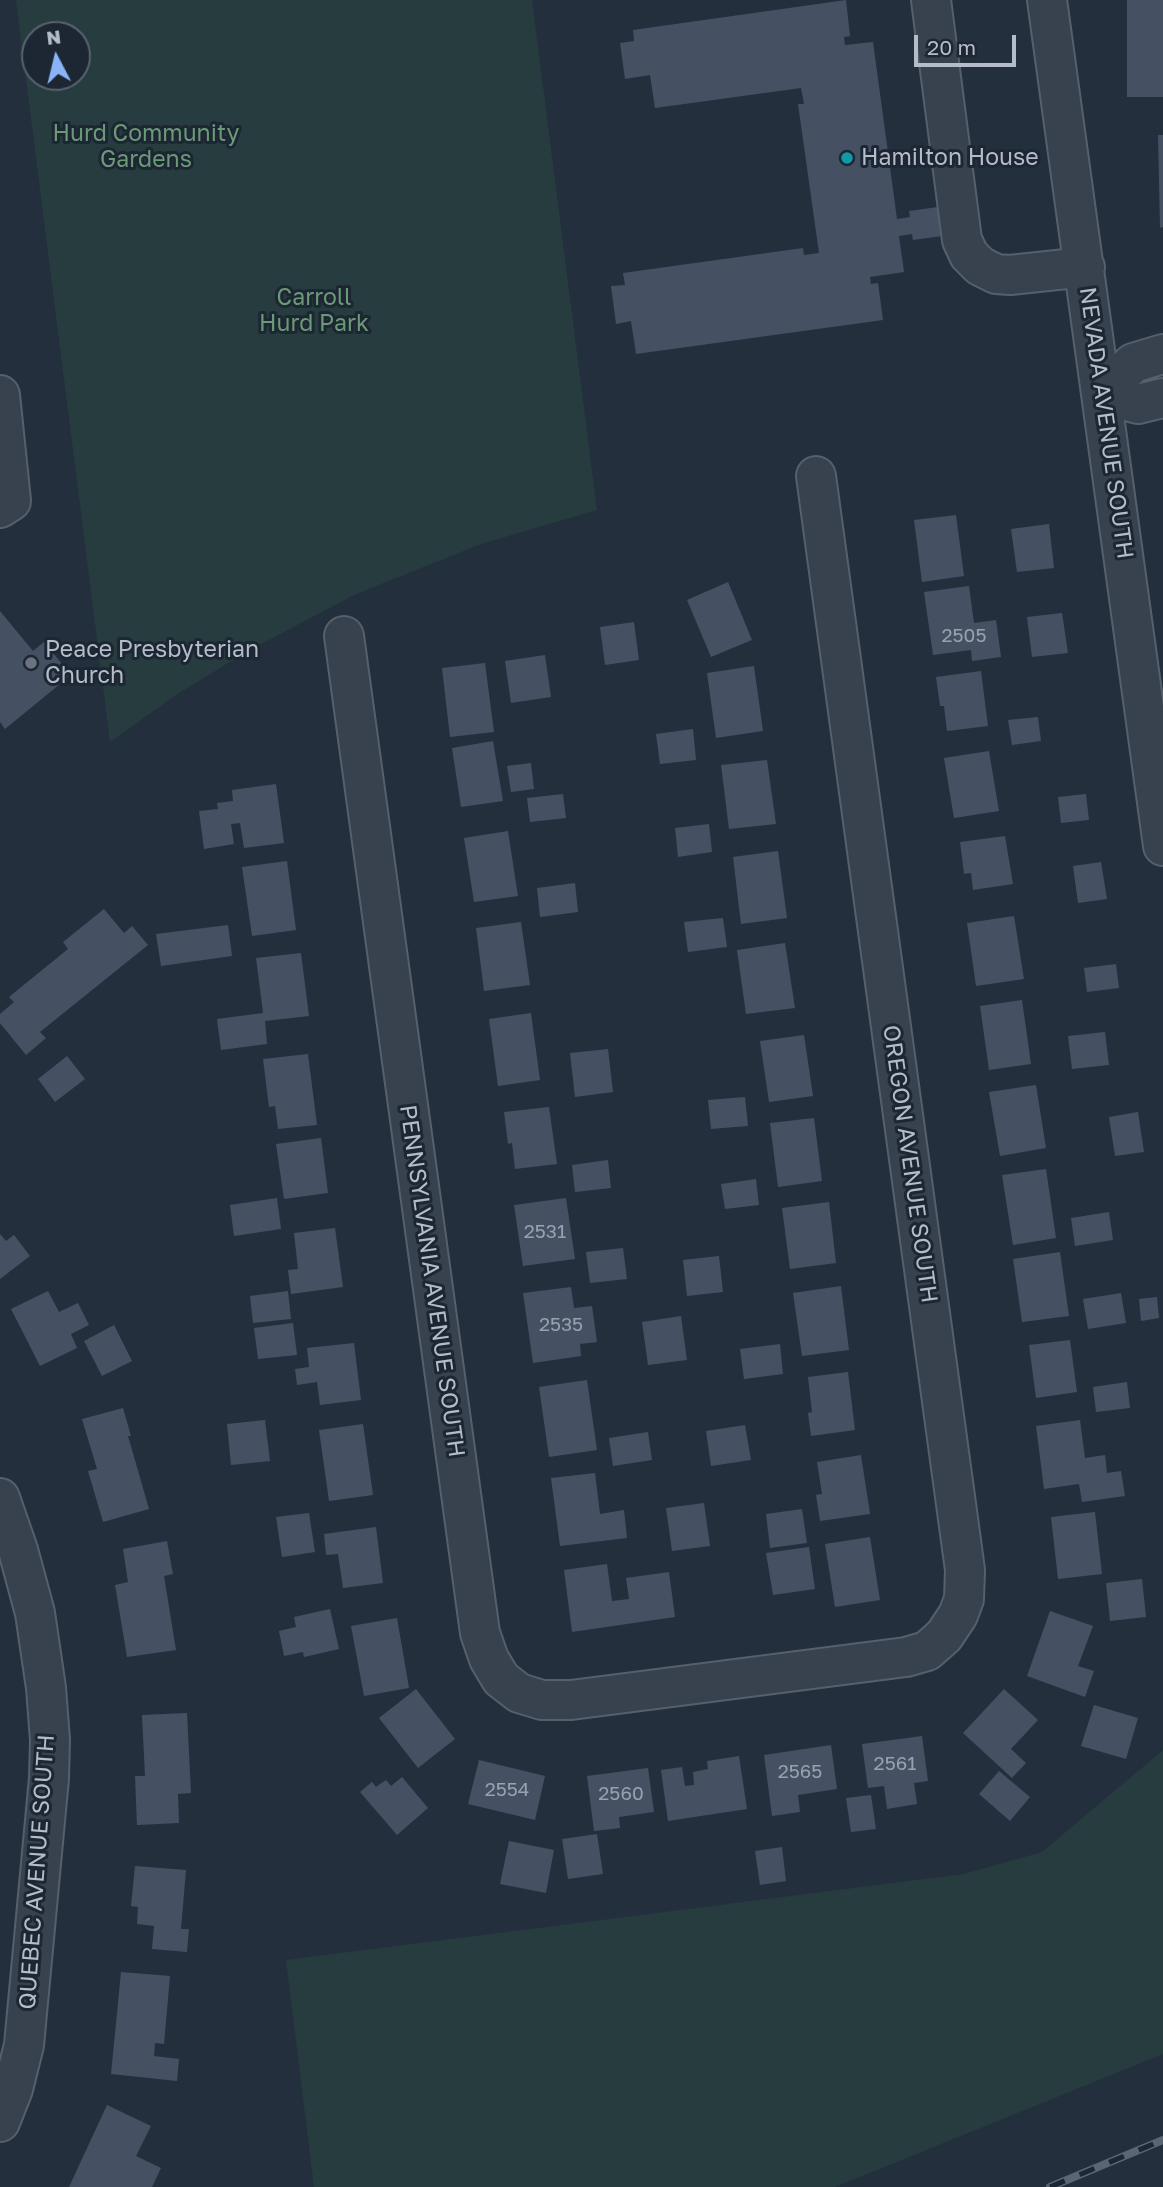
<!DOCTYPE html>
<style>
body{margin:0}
#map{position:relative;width:1163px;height:2187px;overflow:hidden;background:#242f3e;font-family:"Golos Text",sans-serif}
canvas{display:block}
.north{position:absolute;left:21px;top:21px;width:70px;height:70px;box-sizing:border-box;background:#1d2633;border:2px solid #59626f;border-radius:50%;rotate:353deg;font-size:19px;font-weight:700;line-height:28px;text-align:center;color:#b4bcc9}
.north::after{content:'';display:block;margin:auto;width:24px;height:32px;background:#8ab4f8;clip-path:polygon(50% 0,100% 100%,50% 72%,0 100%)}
.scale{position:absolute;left:914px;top:35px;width:102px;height:32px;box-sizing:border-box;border:4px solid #b4bcc9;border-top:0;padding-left:9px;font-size:21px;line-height:24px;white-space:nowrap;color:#b4bcc9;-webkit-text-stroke:5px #1d2633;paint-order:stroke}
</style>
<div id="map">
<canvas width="1163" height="2187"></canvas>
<div class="north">N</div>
<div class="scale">20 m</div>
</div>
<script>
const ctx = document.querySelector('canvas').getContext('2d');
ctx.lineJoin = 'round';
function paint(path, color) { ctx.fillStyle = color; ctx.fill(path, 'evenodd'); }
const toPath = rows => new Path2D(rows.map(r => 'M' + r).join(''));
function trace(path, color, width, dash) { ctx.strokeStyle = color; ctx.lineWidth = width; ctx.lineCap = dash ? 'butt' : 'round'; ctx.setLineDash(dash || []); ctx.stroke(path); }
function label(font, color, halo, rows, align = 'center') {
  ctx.font = font + ' "Golos Text",sans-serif'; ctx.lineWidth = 6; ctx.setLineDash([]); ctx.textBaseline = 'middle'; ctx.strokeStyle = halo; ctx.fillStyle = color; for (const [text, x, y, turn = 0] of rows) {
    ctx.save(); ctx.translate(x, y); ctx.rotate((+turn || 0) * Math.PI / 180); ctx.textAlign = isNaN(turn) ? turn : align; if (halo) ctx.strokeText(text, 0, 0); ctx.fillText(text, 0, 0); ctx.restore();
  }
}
paint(toPath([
 [16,0,532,0,597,510,481,544,356,594,246,652,176,695,110,742],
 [77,35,77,77,35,77,35,35],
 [1163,1750,1163,2054,835,2187,314,2187,286,1960,964,1874,1042,1852]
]), '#263c3f');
paint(toPath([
 [846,0,850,36,844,37,845,45,873,42,897,219,910,217,909,211,938,207,942,236,913,240,912,234,899,236,904,272,870,277,871,284,878,283,883,320,636,354,631,321,616,324,611,286,625,285,623,273,803,248,804,255,819,253,798,104,804,104,801,88,655,108,650,75,625,79,620,43,634,41,633,30],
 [1127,0,1163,0,1163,97,1127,97],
 [1158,135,1163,135,1163,227,1160,228],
 [956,515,964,576,922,582,914,520],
 [1049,524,1054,568,1017,572,1011,529],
 [728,582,752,640,711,657,687,600],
 [969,586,974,623,996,620,1001,657,972,661,971,650,933,655,924,592],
 [0,611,33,651,44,642,71,675,5,729,0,722],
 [1062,613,1068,653,1032,657,1027,617],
 [634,622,639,660,605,665,600,627],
 [545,655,551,697,511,703,505,661],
 [485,663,494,732,450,737,442,668],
 [754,666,763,731,716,738,707,673],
 [981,671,988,726,947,731,944,706,940,706,936,677],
 [1038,717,1041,741,1012,745,1008,720],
 [693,729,696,760,660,764,656,734],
 [493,741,503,801,461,807,452,748],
 [989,751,999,811,954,818,944,758],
 [767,760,776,824,729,829,721,765],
 [531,763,534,789,511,792,507,766],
 [276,784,284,843,244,848,240,823,231,824,234,844,204,849,199,811,218,809,217,803,233,801,232,790],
 [563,794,566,818,530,822,527,798],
 [1086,794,1089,820,1061,823,1058,797],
 [709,824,712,852,678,857,675,828],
 [508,831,518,896,474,902,464,838],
 [1005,836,1013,884,973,890,971,873,964,874,960,842],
 [778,851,787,918,741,924,733,857],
 [287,861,296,930,252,936,242,867],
 [1101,862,1107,899,1078,903,1073,866],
 [575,883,578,912,540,917,537,888],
 [104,909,124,933,132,926,148,945,40,1032,46,1038,26,1055,0,1023,0,1014,14,1002,9,997,68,949,63,942],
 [1014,916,1024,979,976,986,967,923],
 [723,918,727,947,688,952,684,922],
 [521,922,530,985,484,991,476,928],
 [228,925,232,956,161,966,156,934],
 [785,943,795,1008,746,1014,737,950],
 [301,953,309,1016,265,1021,267,1044,221,1050,217,1019,263,1013,256,958],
 [1116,964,1119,988,1087,992,1084,968],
 [1022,1000,1031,1064,989,1070,980,1006],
 [531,1013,540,1080,498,1086,489,1019],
 [1105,1032,1109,1065,1072,1069,1068,1036],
 [804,1035,813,1096,769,1102,760,1041],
 [608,1049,613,1092,575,1097,570,1053],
 [308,1054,317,1125,278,1129,275,1106,269,1107,263,1059],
 [67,1056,85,1079,55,1102,38,1079],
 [1036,1085,1046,1148,1000,1156,989,1092],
 [745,1097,748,1126,711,1129,708,1100],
 [549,1107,557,1164,515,1169,512,1143,508,1144,504,1112],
 [1138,1112,1144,1152,1115,1156,1109,1117],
 [814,1118,822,1181,778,1187,770,1123],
 [321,1138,328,1193,284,1199,276,1144],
 [608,1160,611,1188,575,1192,572,1165],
 [1046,1169,1056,1238,1013,1245,1002,1175],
 [756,1179,759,1205,725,1209,721,1184],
 [277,1198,281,1229,234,1236,230,1205],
 [566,1198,575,1259,523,1266,514,1205],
 [829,1202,836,1263,790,1269,782,1208],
 [1109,1212,1113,1240,1075,1246,1071,1218],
 [335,1228,343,1287,291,1294,288,1270,298,1269,294,1233],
 [0,1234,6,1241,14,1235,30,1256,0,1279],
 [623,1248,627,1279,590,1283,586,1252],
 [1060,1252,1069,1316,1022,1322,1013,1259],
 [719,1256,723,1292,687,1296,683,1260],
 [841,1286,849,1350,802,1356,793,1293],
 [571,1287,574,1308,592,1306,597,1342,580,1344,581,1356,533,1363,523,1293],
 [48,1291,59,1312,78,1303,89,1325,71,1334,77,1348,40,1366,11,1309],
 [288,1291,291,1319,253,1323,250,1296],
 [1121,1293,1126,1323,1088,1329,1083,1299],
 [1157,1297,1159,1318,1141,1321,1139,1299],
 [681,1316,687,1360,648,1365,642,1322],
 [293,1323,297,1355,258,1359,254,1328],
 [114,1325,132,1361,102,1376,84,1341],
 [1070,1340,1077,1392,1036,1398,1029,1345],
 [354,1343,361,1400,320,1405,317,1382,297,1385,295,1369,309,1367,307,1348],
 [780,1344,783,1374,744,1379,740,1349],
 [848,1372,855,1430,811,1436,808,1413,812,1412,808,1377],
 [587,1380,597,1450,549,1457,539,1387],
 [1127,1382,1130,1408,1096,1412,1093,1387],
 [123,1408,131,1436,128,1436,149,1509,103,1522,88,1471,97,1469,82,1419],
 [265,1420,270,1461,231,1465,227,1424],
 [1080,1420,1085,1458,1105,1455,1107,1473,1121,1471,1125,1496,1082,1502,1079,1484,1044,1489,1036,1426],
 [363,1424,373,1495,329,1501,319,1430],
 [745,1425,751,1460,711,1466,706,1431],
 [648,1432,652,1460,613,1466,609,1438],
 [861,1455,870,1514,820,1521,816,1495,822,1494,817,1462],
 [595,1473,600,1514,624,1510,627,1538,560,1546,551,1478],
 [704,1503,710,1546,672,1551,666,1508],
 [802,1509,807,1543,770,1548,766,1514],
 [1095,1512,1102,1574,1058,1579,1051,1517],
 [309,1513,315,1552,282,1557,276,1517],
 [376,1527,383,1583,343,1588,338,1554,326,1555,324,1534],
 [870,1537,880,1600,835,1607,825,1544],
 [167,1541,173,1574,164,1576,176,1650,127,1657,115,1585,128,1582,123,1549],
 [809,1547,815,1589,773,1595,766,1553],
 [607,1564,612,1601,629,1599,626,1578,669,1572,675,1617,572,1632,564,1570],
 [1142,1579,1146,1617,1110,1621,1106,1583],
 [330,1609,339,1649,304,1657,303,1652,284,1656,279,1631,296,1627,294,1617],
 [1050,1611,1093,1626,1078,1666,1094,1671,1085,1697,1027,1676],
 [397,1618,409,1688,364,1696,351,1626],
 [416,1689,455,1739,418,1768,379,1718],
 [1004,1689,1038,1720,1011,1749,1026,1763,1012,1778,963,1733],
 [1094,1705,1138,1718,1126,1759,1081,1746],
 [187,1713,191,1793,178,1794,179,1823,137,1825,135,1776,145,1776,142,1715],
 [922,1736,928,1781,914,1783,917,1804,887,1809,884,1786,868,1788,862,1744],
 [831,1745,837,1789,798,1795,800,1812,772,1816,764,1755],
 [739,1756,747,1809,668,1821,661,1770,682,1767,685,1786,694,1785,693,1772,708,1769,707,1761],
 [479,1760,545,1776,535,1820,468,1804],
 [648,1768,654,1812,619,1817,620,1828,594,1831,587,1776],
 [999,1771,1030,1797,1010,1821,979,1794],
 [402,1777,428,1808,397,1835,360,1792,372,1782,376,1787,386,1780,391,1786],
 [871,1795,876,1829,851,1832,846,1798],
 [597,1834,603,1874,568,1879,562,1839],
 [509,1841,554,1850,546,1893,500,1884],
 [782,1847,786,1881,760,1885,755,1851],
 [135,1866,186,1870,181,1929,189,1929,187,1952,152,1949,154,1926,137,1924,138,1907,131,1906],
 [121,1972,170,1976,164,2044,155,2043,154,2056,179,2059,177,2081,111,2074],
 [107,2105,151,2126,136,2156,161,2168,152,2187,69,2187]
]), '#455162');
const minor = toPath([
 [931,0,962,240,969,255,980,266,996,274,1010,275,1085,267],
 [1047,0,1163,846],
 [1163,354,1133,363,1102,394,1138,404,1163,398],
 [0,395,11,501,0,508],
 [344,636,480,1633,489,1659,501,1679,519,1693,542,1700,571,1700,906,1657,927,1651,944,1636,958,1615,964,1599,965,1570,816,476],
 [0,1498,18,1550,35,1613,46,1688,50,1740,49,1778,24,2045,13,2089,0,2122]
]);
trace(minor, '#565f6c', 42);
trace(minor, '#38414e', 38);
const rail = toPath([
 [1050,2187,1163,2140]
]);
trace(rail, '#5a6575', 8);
trace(rail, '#1d2633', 5, [16]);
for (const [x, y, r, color] of [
 [847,158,7,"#0f9aa8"],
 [31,663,7,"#6b7280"]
]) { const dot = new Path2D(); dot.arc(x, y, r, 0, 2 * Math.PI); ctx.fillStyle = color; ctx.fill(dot); trace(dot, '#1d2633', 2.5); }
label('19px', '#98a1af', null, [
 ["2505",964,636],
 ["2531",545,1232],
 ["2535",561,1325],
 ["2561",895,1764],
 ["2565",800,1772],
 ["2554",507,1790],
 ["2560",621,1794]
]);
label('23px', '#6b9a76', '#1d2633', [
 ["Hurd Community",146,134],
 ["Gardens",146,160],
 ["Carroll",314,298],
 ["Hurd Park",314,324]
]);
label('23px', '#b4bcc9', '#1d2633', [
 ["Hamilton House",861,158],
 ["Peace Presbyterian",45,650],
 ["Church",45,676]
], 'left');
label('23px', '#b4bcc9', '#1d2633', [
 ["NEVADA AVENUE SOUTH",1106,423,82],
 ["OREGON AVENUE SOUTH",910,1164,82],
 ["PENNSYLVANIA AVENUE SOUTH",432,1281,82],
 ["QUEBEC AVENUE SOUTH",37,1872,-86]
]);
</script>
